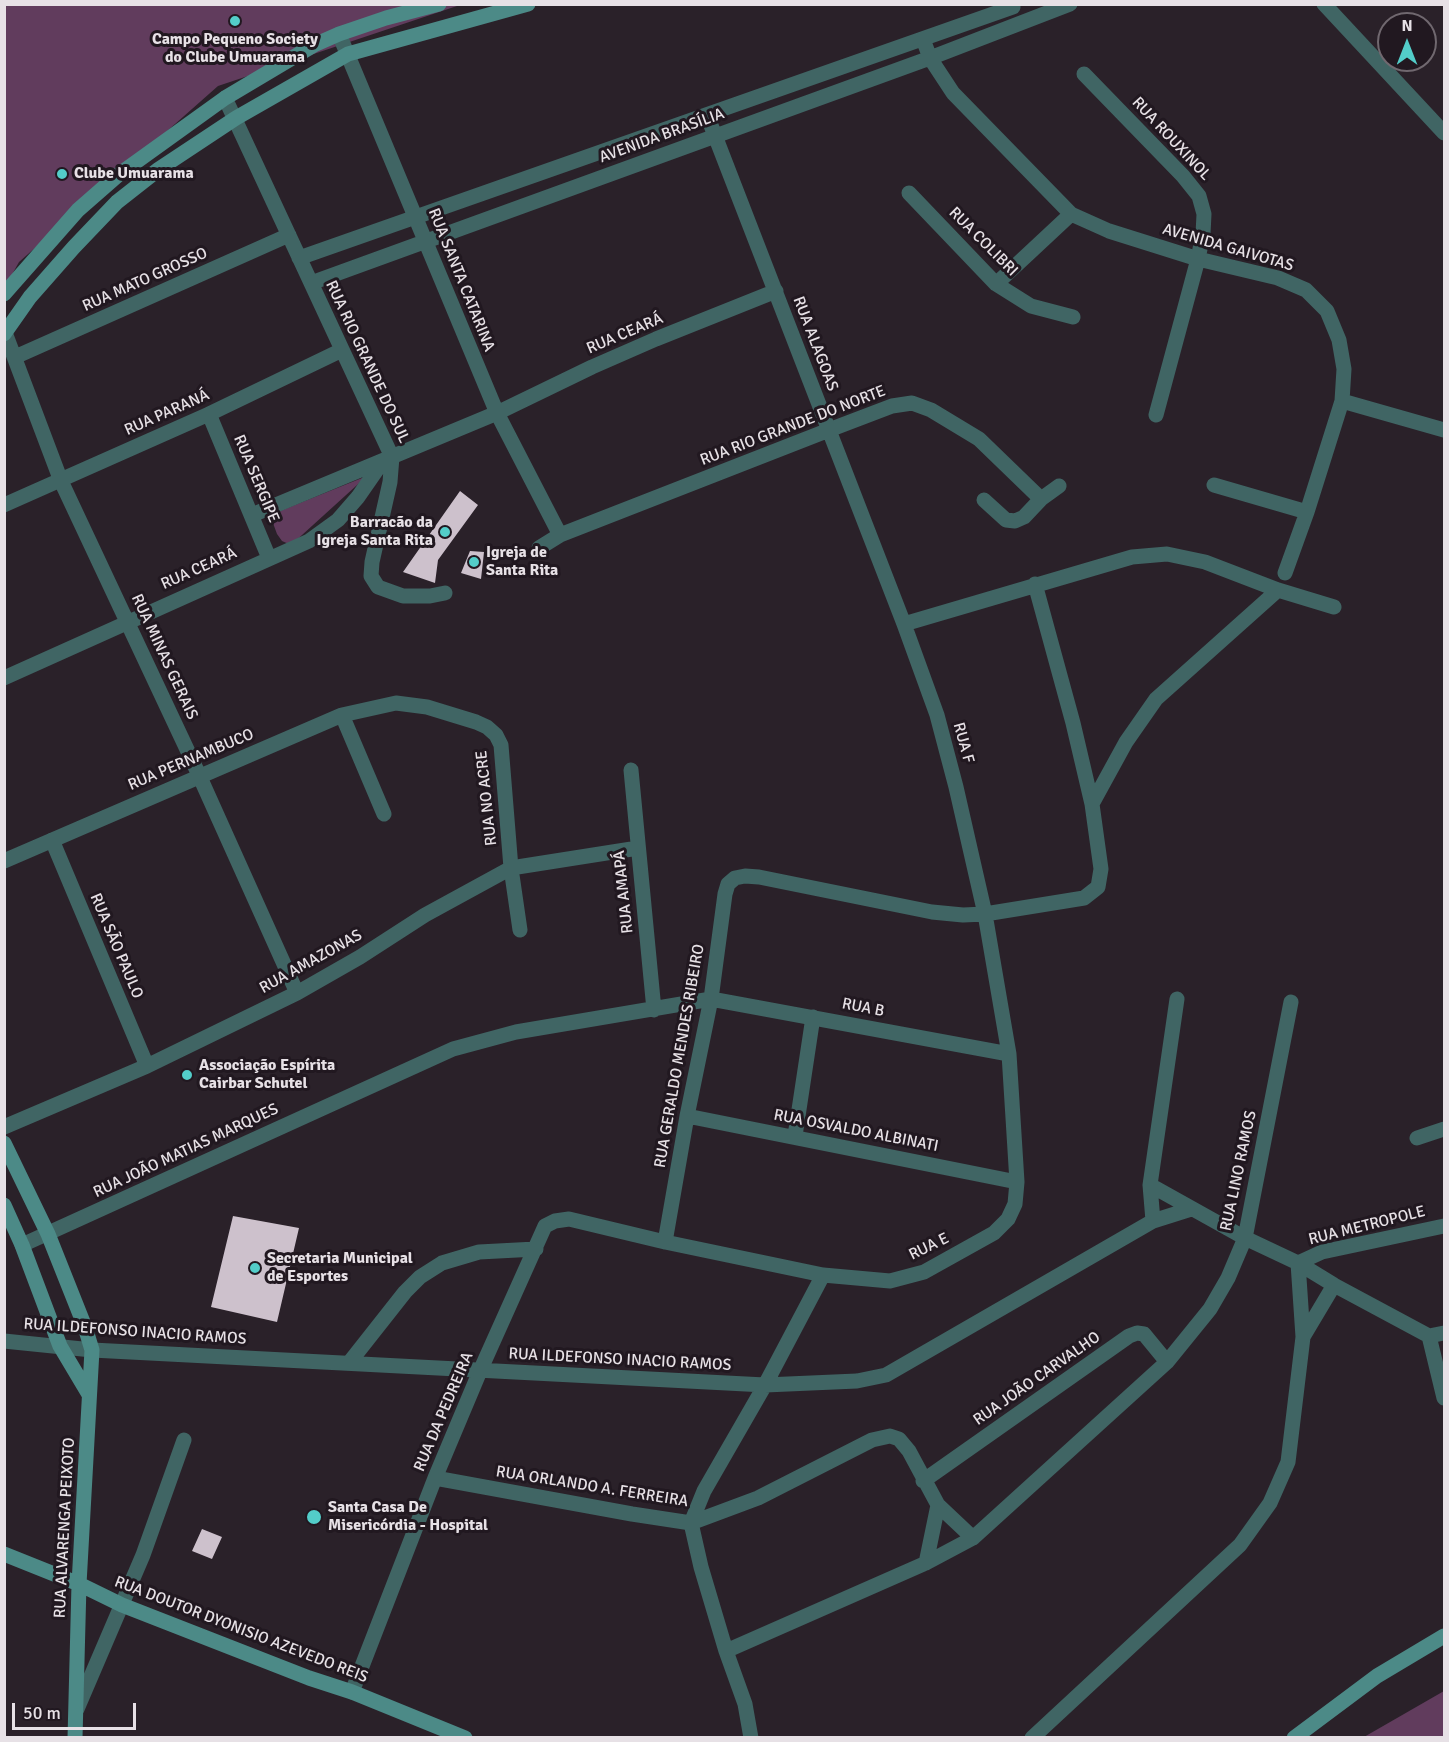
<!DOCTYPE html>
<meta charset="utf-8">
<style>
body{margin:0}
#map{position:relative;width:1449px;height:1742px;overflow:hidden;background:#2a2129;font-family:Signika,sans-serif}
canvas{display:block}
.frame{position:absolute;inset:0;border:6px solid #e7e1e6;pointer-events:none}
.north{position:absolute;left:1377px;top:12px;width:60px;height:60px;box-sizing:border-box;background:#211820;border:2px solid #70686f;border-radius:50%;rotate:0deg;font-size:16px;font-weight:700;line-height:24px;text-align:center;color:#e7e1e6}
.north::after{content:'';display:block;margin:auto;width:21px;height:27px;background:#53cdc9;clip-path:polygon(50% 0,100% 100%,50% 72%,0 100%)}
.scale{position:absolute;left:12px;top:1703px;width:124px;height:27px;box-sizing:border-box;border:3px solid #e7e1e6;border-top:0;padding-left:8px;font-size:18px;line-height:21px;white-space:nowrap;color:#e7e1e6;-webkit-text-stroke:4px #211820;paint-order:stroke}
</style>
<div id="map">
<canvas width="1449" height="1742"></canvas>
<div class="frame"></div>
<div class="north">N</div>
<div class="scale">50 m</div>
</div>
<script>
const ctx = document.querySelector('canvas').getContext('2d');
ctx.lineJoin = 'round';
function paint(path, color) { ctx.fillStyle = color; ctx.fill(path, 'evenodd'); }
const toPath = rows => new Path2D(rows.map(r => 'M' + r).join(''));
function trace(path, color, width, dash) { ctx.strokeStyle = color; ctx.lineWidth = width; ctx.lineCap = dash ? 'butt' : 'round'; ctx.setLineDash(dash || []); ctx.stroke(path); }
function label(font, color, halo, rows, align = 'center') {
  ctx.font = font + ' Signika,sans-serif'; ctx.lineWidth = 6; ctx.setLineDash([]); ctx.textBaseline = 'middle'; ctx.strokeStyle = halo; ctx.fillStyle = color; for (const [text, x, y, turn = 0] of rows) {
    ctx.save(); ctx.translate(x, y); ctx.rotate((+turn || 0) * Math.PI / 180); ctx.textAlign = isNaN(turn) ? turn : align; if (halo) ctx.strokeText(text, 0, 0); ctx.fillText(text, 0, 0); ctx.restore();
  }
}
paint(toPath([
 [5,5,460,5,218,86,19,262,5,287],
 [367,476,291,545,282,541,277,534,270,515],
 [1444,1691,1444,1737,1364,1737]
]), '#613c5d');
paint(toPath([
 [460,491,478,505,438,560,435,583,403,572],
 [470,551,484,552,481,579,461,573],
 [233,1216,299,1228,277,1322,211,1307],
 [202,1529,222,1537,212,1559,192,1551]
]), '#cdc1cc');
trace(toPath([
 [1324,4,1444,133],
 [339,34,497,413,560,535],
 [923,39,930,58,953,93,1071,214,1109,231,1198,259,1278,278,1306,290,1327,311,1339,340,1344,369,1342,401,1307,512,1285,573],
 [1084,74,1183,176,1199,196,1204,214,1203,234,1198,259,1156,415],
 [225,98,392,457,390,482,372,562,371,576,378,587,403,596,430,596,445,593],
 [909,193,996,284,1031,306,1073,317],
 [299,258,1013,7],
 [311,283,930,58,1070,4],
 [996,284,1071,214],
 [4,330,61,481,199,775,297,993],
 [15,357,289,235],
 [1342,401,1444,430],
 [209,414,269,558],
 [1214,485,1307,512],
 [984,500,1006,520,1015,521,1024,517,1041,499,1059,486],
 [4,505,209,414,342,350],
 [252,515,497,413,592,367,656,339,776,291],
 [539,548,560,535,829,430,892,406,912,403,931,410,979,439,1041,499],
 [904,624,1132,557,1167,554,1205,562,1278,590,1334,607],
 [4,678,309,541,338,520,358,497,383,461],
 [342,715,384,814],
 [631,770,654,1010],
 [1092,804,1126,742,1156,699,1278,590],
 [52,840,147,1066],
 [4,861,342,715,396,703,427,707,476,722,487,727,496,735,501,745,511,868,520,930],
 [687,1116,1017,1182],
 [4,1127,147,1066,297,993,360,957,425,915,511,868,638,848],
 [795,1136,813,1017],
 [1417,1138,1444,1129],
 [1150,1185,1245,1238,1298,1263,1334,1285,1429,1336],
 [1153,1221,1150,1185,1177,999],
 [665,1242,687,1116,711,999,725,894,728,884,735,878,745,876,759,877,932,912,963,915,985,914,1084,898,1098,887,1101,869,1092,804,1073,723,1035,584],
 [22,1245,453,1049,516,1032,711,999,1009,1054],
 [1429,1336,1444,1398],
 [1429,1336,1444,1333],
 [1303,1337,1334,1285],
 [4,1341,92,1350,765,1385,857,1381,886,1375,1153,1221,1191,1209],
 [349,1363,405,1292,420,1277,442,1263,479,1252,536,1249],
 [435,1478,632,1514,691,1523,758,1498,872,1440,890,1436,899,1439,909,1451,938,1505],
 [923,1481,1129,1336,1137,1333,1144,1334,1167,1362],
 [926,1563,938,1505,973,1538],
 [726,1651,926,1563,973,1538,1167,1362,1210,1309,1228,1278,1245,1238,1291,1002],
 [352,1692,435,1478,480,1371,545,1226,555,1221,569,1219,665,1242,823,1275,890,1281,924,1272,994,1233,1008,1219,1015,1204,1017,1182,1009,1054,985,914,956,787,937,715,904,624,707,115],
 [77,1709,143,1555,184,1440],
 [751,1738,745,1704,726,1651,701,1567,691,1523,704,1491,765,1385,823,1275],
 [1032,1738,1240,1545,1270,1503,1288,1462,1303,1337,1298,1263,1322,1252,1444,1226]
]), '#406564', 15);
trace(toPath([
 [4,294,78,210,118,175,225,98,314,45,339,34,386,18,439,4],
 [4,334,30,297,74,247,117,202,159,169,236,118,348,54,528,4],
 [4,1143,48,1234,85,1327,92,1350,79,1584,75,1738],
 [4,1205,22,1245,60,1346,88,1393],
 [4,1554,79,1584,122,1605,309,1678,352,1692,465,1738],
 [1294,1738,1377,1676,1444,1636]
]), '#4c8a87', 15);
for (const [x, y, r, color] of [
 [235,21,6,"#53cdc9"],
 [62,174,6,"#53cdc9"],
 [445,532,6,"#53cdc9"],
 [474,562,6,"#53cdc9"],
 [187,1075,6,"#53cdc9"],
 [255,1268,6,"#53cdc9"],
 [314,1517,8,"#53cdc9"]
]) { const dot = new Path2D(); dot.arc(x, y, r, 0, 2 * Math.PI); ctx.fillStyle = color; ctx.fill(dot); trace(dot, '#211820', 2); }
label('bold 16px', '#e7e1e6', '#211820', [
 ["Campo Pequeno Society",235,40,"center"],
 ["do Clube Umuarama",235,58,"center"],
 ["Clube Umuarama",74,174],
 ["Barracão da",433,523,"right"],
 ["Igreja Santa Rita",433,541,"right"],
 ["Igreja de",486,553],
 ["Santa Rita",486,571],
 ["Associação Espírita",199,1066],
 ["Cairbar Schutel",199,1084],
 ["Secretaria Municipal",267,1259],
 ["de Esportes",267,1277],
 ["Santa Casa De",328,1508],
 ["Misericórdia - Hospital",328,1526]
], 'left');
label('16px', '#e7e1e6', '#211820', [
 ["AVENIDA BRASÍLIA",662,136,-20],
 ["RUA ROUXINOL",1171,139,47],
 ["RUA COLIBRI",983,242,45],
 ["AVENIDA GAIVOTAS",1228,248,16],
 ["RUA MATO GROSSO",145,280,-24],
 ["RUA SANTA CATARINA",461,280,68],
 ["RUA CEARÁ",625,334,-23],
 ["RUA ALAGOAS",815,344,69],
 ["RUA RIO GRANDE DO SUL",367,362,65],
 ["RUA PARANÁ",167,413,-24],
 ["RUA RIO GRANDE DO NORTE",793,426,-21],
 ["RUA SERGIPE",256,479,67],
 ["RUA CEARÁ",199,569,-24],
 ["RUA MINAS GERAIS",164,657,65],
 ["RUA F",963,743,75],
 ["RUA PERNAMBUCO",191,760,-23],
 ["RUA NO ACRE",487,798,-96],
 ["RUA AMAPÁ",624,892,-96],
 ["RUA SÃO PAULO",116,946,67],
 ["RUA AMAZONAS",311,962,-29],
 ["RUA B",863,1008,11],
 ["RUA GERALDO MENDES RIBEIRO",680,1056,-80],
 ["RUA OSVALDO ALBINATI",856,1131,11],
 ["RUA JOÃO MATIAS MARQUES",186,1151,-25],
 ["RUA LINO RAMOS",1239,1171,-78],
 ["RUA METROPOLE",1367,1226,-14],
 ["RUA E",929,1247,-26],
 ["RUA ILDEFONSO INACIO RAMOS",135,1332,4],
 ["RUA ILDEFONSO INACIO RAMOS",620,1360,3],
 ["RUA JOÃO CARVALHO",1037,1379,-35],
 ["RUA DA PEDREIRA",444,1412,-67],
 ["RUA ORLANDO A. FERREIRA",592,1487,9],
 ["RUA ALVARENGA PEIXOTO",65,1528,-87],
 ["RUA DOUTOR DYONISIO AZEVEDO REIS",241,1630,21]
]);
</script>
